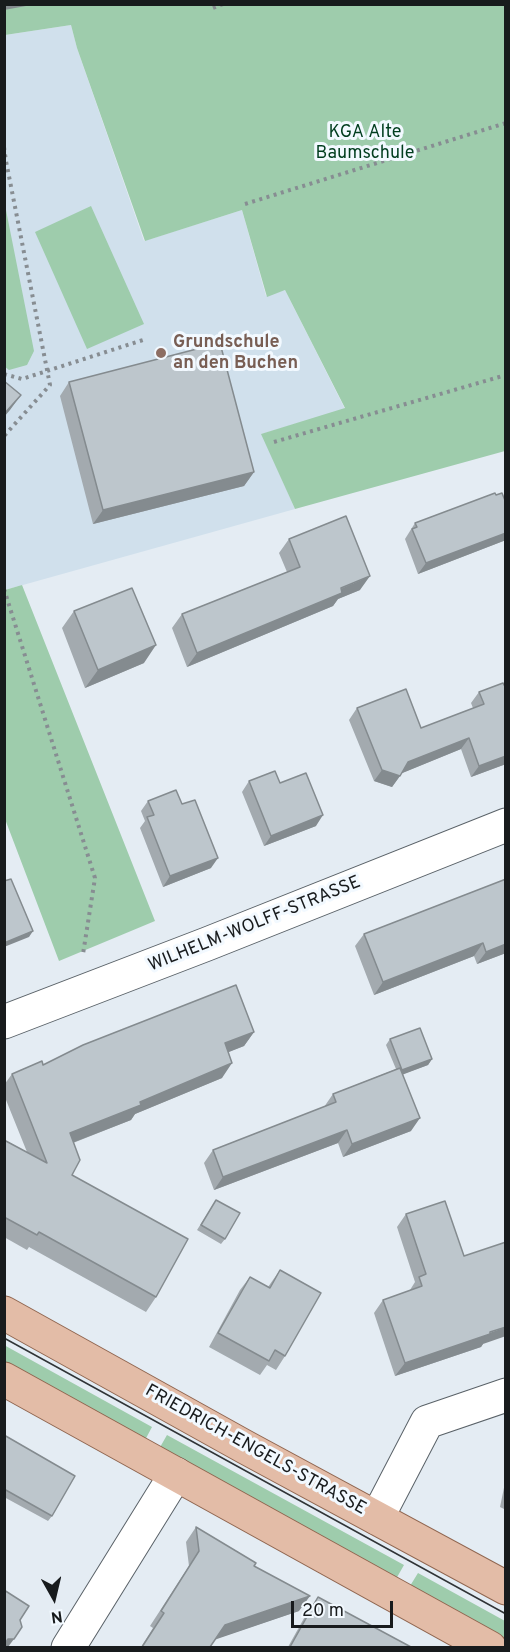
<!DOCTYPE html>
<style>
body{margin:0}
#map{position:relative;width:510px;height:1652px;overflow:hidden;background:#e4ecf3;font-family:Overpass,sans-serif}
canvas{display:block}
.frame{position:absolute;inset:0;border:6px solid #181b1d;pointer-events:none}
.north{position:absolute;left:24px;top:1568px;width:60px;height:60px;-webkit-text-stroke:4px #f2f9ff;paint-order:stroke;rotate:172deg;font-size:16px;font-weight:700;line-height:24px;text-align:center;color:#181b1d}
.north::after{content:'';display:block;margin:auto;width:21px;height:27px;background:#181b1d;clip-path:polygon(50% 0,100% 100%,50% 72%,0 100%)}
.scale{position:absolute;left:291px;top:1601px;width:102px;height:27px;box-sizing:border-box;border:3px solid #181b1d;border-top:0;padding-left:8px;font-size:18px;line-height:21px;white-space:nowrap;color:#181b1d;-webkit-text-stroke:4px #f2f9ff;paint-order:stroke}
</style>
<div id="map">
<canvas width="510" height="1652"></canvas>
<div class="frame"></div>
<div class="north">N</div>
<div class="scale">20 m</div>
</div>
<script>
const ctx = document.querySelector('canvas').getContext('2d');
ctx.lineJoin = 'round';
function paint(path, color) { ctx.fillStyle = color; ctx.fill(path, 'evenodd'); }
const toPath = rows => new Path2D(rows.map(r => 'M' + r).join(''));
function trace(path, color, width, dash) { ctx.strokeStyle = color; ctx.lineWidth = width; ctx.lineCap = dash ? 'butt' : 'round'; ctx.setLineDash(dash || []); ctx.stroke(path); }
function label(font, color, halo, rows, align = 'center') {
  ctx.font = font + ' Overpass,sans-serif'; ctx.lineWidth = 6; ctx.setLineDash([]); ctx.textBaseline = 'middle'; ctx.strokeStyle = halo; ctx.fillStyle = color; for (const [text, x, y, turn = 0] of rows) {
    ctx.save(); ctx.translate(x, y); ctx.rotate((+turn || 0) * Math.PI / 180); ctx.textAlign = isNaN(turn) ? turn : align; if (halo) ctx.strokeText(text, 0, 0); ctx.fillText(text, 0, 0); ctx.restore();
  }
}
paint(toPath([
 [71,25,77,48,144,241,242,210,266,296,285,290,345,409,262,434,295,509,5,590,5,35]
]), '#d0e0ec');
paint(toPath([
 [4,5,505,5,505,451,295,509,261,434,345,408,285,290,267,297,242,210,145,241,77,48,71,25,5,35],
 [5,205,34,351,27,365,9,370,4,366],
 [91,206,144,324,87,349,35,232],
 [22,585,155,921,59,961,5,819,5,590],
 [4,1345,152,1427,144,1442,5,1364],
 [167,1435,404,1565,396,1579,159,1449],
 [418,1573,505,1621,505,1639,410,1586]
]), '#9eccac');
const minor = toPath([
 [4,1022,207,944,506,825],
 [377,1518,427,1422,506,1395],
 [68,1648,176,1474]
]);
const major = toPath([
 [4,1313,245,1447,506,1588],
 [4,1379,490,1648]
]);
trace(minor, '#5a6268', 35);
trace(major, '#906650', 35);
trace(toPath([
 [213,8,223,4],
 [4,147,6,161,50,385,4,436],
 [245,204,506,123],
 [4,374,22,379,143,340],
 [274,442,506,375],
 [4,589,95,878,83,954]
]), '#878d92', 4, [3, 4.5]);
trace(minor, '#fff', 33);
trace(major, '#e3bca7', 33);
trace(toPath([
 [4,1338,506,1614]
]), '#303437', 1.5);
paint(toPath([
 [69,382,254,472,244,486,93,524,60,396],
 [496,495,506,503,506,540,418,574,405,539,415,523],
 [289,539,360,590,338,599,333,606,187,667,172,628,182,614,287,572,279,553],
 [74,611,144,663,85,688,62,628],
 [479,692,506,764,471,777,461,749,402,773,392,787,374,781,349,720,357,708,421,728,473,708,471,703],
 [249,781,316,826,264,846,242,792],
 [148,801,182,804,211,868,163,887,140,828,145,821,141,811],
 [506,879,506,953,477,964,474,956,374,995,355,946,364,934],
 [254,1032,244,1046,228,1052,222,1078,135,1114,131,1120,73,1143,72,1175,156,1297,146,1312,29,1247,27,1250,4,1237,4,1140,27,1152,4,1095,4,1085,12,1074,43,1065],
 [390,1039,432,1059,428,1065,403,1074,411,1131,343,1157,338,1143,214,1190,204,1163,213,1150,324,1107,333,1094,396,1069,386,1045],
 [216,1200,225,1239,221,1244,197,1230],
 [406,1214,483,1344,481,1347,395,1376,374,1313,383,1300,410,1291,410,1290,415,1282,397,1227],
 [280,1270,285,1356,276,1370,267,1365,260,1375,209,1347,240,1290,250,1277,268,1287],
 [4,1435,52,1516,48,1521,4,1497],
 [506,1478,506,1510,500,1507],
 [196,1527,254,1566,299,1611,215,1639,210,1647,141,1647,153,1628,150,1626,189,1566,186,1542],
 [318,1597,411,1647,288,1647,308,1611]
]), '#a3aaaf');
paint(toPath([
 [4,4,37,4,4,10],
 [21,395,10,410,4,417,4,414],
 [254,472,244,486,93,524,103,510],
 [506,533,506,540,418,574,426,563],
 [370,576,360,590,338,599,333,606,187,667,197,653],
 [156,645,144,663,85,688,98,670],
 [469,738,461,749,400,774,408,762],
 [506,756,506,764,471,777,479,766],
 [382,770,400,776,392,787,374,781],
 [323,815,316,826,264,846,271,836],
 [218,858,211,868,163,887,170,876],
 [33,931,29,937,4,947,4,943],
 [483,943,474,956,374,995,383,982],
 [506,944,506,953,477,964,486,952],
 [254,1032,244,1046,214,1058,225,1043],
 [432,1059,428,1065,399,1076,402,1070],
 [232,1063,222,1078,135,1114,131,1120,59,1148,70,1133,140,1102],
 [420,1118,411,1131,343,1157,352,1144],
 [347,1130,338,1143,214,1190,223,1177],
 [506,1327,506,1336,483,1344,481,1347,395,1376,405,1363],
 [310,1596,299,1611,214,1640,225,1625],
 [8,1639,14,1639,8,1647,4,1647,4,1644]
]), '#848b8f');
const building = toPath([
 [220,343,254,472,103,510,69,382,220,343],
 [4,381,21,395,4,414,4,381],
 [495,493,496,495,502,493,506,503,506,533,426,563,412,529,417,527,415,523,495,493],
 [346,516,370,576,341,588,342,593,197,653,182,614,300,567,289,539,346,516],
 [132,588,156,645,98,670,74,611,132,588],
 [503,683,506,688,506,756,479,766,469,738,408,762,400,776,382,770,357,708,406,689,421,728,484,704,479,692,503,683],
 [275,771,280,783,306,773,323,815,271,836,249,781,275,771],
 [176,790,182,804,195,800,218,858,170,876,147,817,154,815,148,801,176,790],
 [11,879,33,931,4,943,4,881,11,879],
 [506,879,506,944,486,952,483,943,383,982,364,934,506,879],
 [236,985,254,1032,225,1043,232,1063,140,1102,141,1105,70,1133,80,1160,72,1175,188,1239,156,1297,39,1232,37,1235,4,1217,4,1140,47,1163,12,1074,42,1061,43,1065,83,1045,236,985],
 [420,1028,432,1059,402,1070,390,1039,420,1028],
 [400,1068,420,1118,352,1144,347,1130,223,1177,213,1150,336,1102,333,1094,400,1068],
 [216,1200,240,1213,225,1239,201,1225,216,1200],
 [445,1201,464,1256,506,1242,506,1327,490,1332,490,1334,405,1363,383,1300,422,1286,419,1277,426,1274,406,1214,445,1201],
 [280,1270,321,1293,285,1356,275,1350,269,1361,218,1333,250,1277,270,1288,280,1270],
 [4,1435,75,1476,52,1516,4,1489,4,1435],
 [196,1527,256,1563,254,1566,310,1596,225,1625,210,1647,142,1647,164,1613,161,1611,199,1551,196,1527],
 [4,1590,29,1606,20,1620,22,1627,14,1639,8,1639,4,1645,4,1590],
 [318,1597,411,1647,290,1647,318,1597]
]);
paint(building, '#bdc6cc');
trace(building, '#848b8f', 1.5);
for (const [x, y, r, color] of [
 [161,353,6,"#8d6e63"]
]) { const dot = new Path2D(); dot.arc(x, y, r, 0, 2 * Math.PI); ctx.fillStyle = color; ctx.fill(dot); trace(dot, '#f2f9ff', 2); }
label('18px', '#003d1e', '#f2f9ff', [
 ["KGA Alte",365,133],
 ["Baumschule",365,154]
]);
label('bold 18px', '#785e54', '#f2f9ff', [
 ["Grundschule",173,343],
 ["an den Buchen",173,364]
], 'left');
label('18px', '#181b1d', '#f2f9ff', [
 ["WILHELM-WOLFF-STRASSE",255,925,-22],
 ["FRIEDRICH-ENGELS-STRASSE",255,1451,29]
]);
</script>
